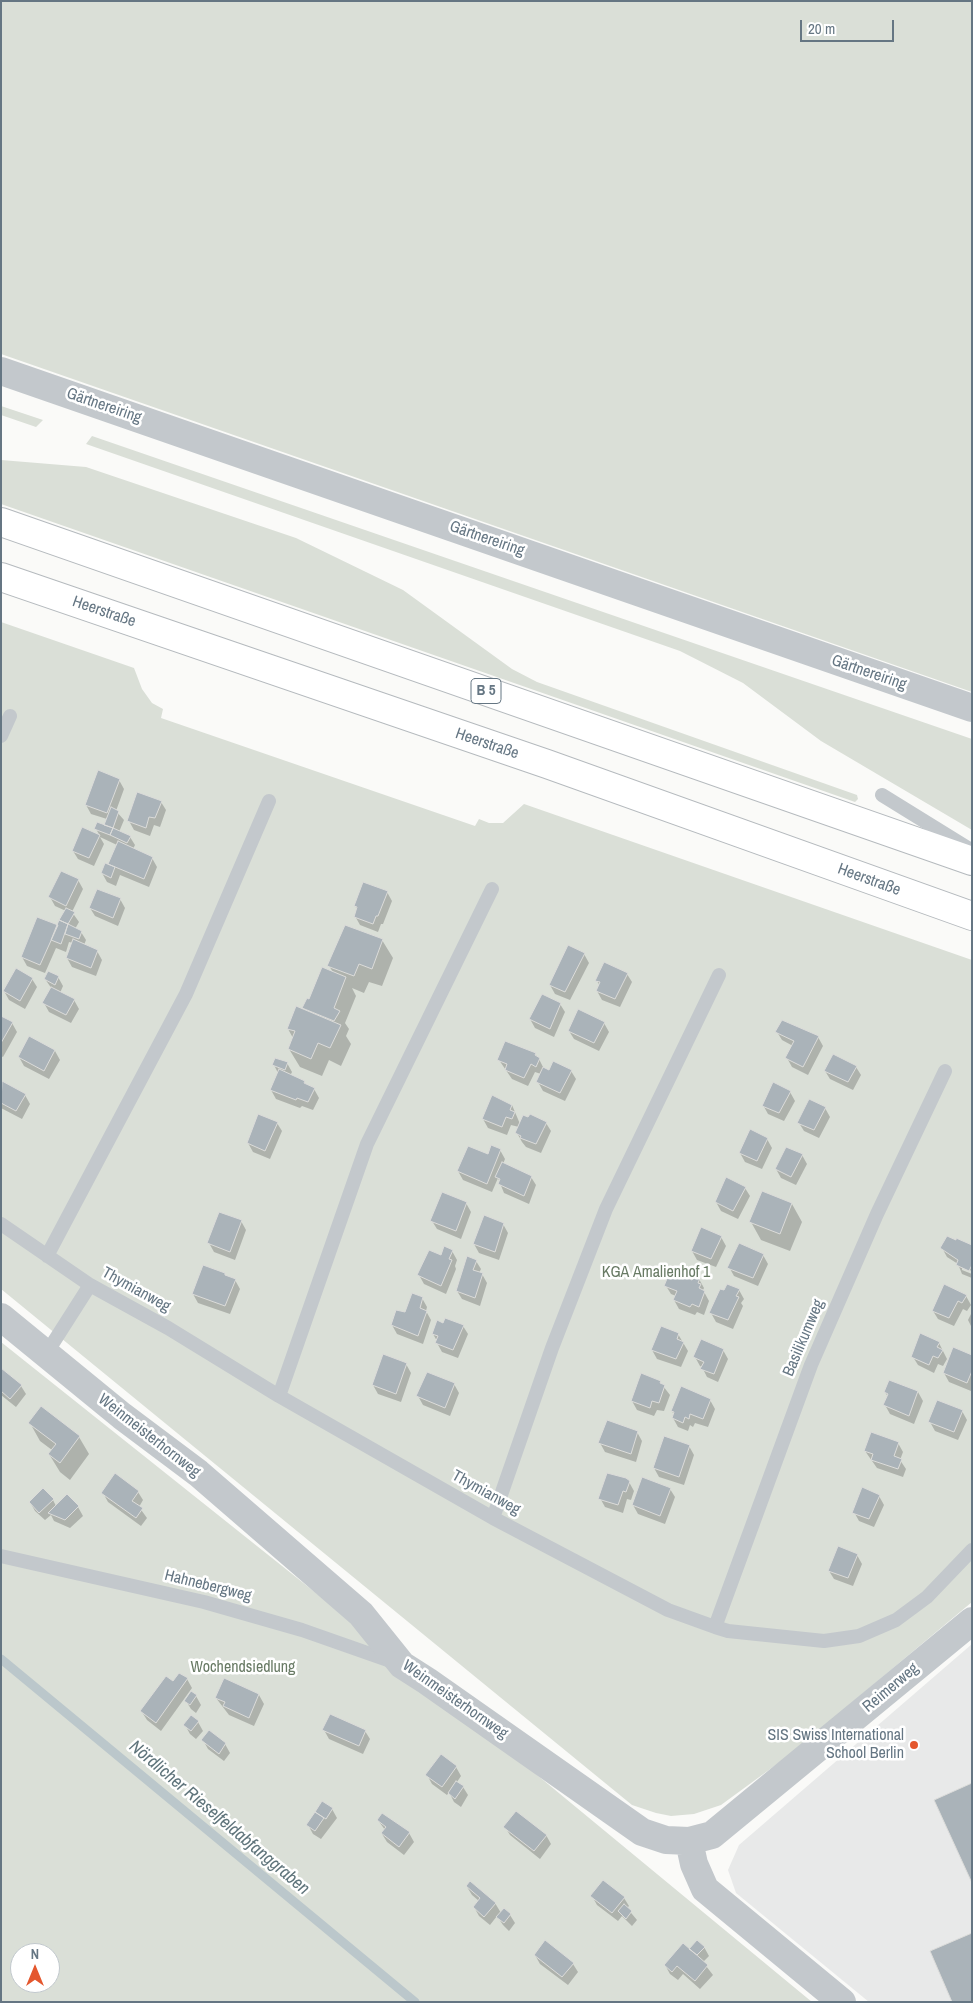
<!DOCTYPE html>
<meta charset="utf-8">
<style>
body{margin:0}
#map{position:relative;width:973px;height:2003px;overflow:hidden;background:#fafaf8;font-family:"Archivo Narrow",sans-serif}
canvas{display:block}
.frame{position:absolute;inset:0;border:2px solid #657683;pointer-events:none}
.north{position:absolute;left:10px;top:1943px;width:50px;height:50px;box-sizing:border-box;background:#fff;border:1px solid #c1c8cd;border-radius:50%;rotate:0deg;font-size:14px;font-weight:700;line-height:20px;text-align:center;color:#657683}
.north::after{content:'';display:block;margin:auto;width:18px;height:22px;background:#e4572e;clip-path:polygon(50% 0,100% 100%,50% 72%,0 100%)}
.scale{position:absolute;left:800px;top:20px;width:94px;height:22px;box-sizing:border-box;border:2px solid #657683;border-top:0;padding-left:6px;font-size:15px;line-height:18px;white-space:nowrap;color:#657683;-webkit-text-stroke:4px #fff;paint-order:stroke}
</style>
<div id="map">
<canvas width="973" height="2003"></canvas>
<div class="frame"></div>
<div class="north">N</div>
<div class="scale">20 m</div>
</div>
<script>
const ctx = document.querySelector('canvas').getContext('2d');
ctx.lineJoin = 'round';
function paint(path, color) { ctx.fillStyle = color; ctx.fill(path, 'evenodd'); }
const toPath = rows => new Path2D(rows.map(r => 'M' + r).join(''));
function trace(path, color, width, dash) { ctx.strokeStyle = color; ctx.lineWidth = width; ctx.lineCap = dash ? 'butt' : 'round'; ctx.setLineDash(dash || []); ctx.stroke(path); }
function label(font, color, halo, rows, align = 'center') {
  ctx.font = font + ' "Archivo Narrow",sans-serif'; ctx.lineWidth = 5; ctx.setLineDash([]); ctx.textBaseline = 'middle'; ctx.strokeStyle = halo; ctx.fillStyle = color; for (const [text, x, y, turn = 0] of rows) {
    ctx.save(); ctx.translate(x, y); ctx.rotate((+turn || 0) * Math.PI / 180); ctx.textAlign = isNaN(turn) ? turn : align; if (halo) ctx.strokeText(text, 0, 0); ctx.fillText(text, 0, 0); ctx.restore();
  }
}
paint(toPath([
 [972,1644,972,2002,869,2002,736,1893,728,1870,739,1845]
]), '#e8e9e9');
paint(toPath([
 [1,1,972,1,972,692,1,354],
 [1,406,43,420,36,427,1,415],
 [92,436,972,739,972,830,821,741,743,683,680,651,86,444],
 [1,460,86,467,296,538,403,590,512,669,537,682,857,795,858,799,855,802,1,504],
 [1,622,134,668,142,689,152,703,163,709,161,718,475,826,479,819,489,823,503,823,524,804,972,960,972,1602,788,1756,721,1805,694,1814,671,1816,656,1813,632,1805,1,1289],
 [1,1342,336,1609,812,2002,1,2002],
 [20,1953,50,1953,50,1983,20,1983]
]), '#dadfd7');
paint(toPath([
 [119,780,124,789,116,811,124,820,119,832,130,837,135,845,133,849,152,858,157,867,149,887,120,875,116,886,107,882,102,873,108,866,117,845,100,837,104,844,94,866,78,859,73,851,83,829,100,836,96,829,104,827,107,819,91,814,86,805],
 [161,802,166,810,160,827,154,825,150,836,134,830,129,821],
 [78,880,83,889,72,912,79,922,75,929,81,932,86,940,84,945,97,951,102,960,96,976,72,967,67,958,73,943,69,942,66,952,56,948,45,973,27,966,22,957,58,927,66,911,55,906,50,897],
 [98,890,120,899,125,908,118,926,95,916,90,908],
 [387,892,392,901,383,924,381,924,378,932,360,925,355,916,357,909,355,906],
 [382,940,393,958,382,986,369,982,364,993,352,988,356,996,345,1023,349,1029,346,1036,351,1044,341,1066,329,1060,322,1076,300,1067,289,1049,293,1038,288,1029,303,1010,307,999,310,1001,333,972,329,966],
 [584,954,589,963,570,1000,555,994,550,985],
 [627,974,632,982,620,1007,602,1000,597,991,600,986,597,981],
 [58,977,63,986,60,993,74,1000,79,1009,71,1023,49,1012,44,1003,52,989,45,979],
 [32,979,37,987,25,1009,9,1000,4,991],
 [560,1004,565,1012,554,1037,535,1028,530,1019],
 [1,1017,12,1023,17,1032,3,1057,1,1056],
 [604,1023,609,1032,599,1051,574,1039,569,1031],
 [777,1032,818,1037,823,1046,808,1075,792,1067,787,1058,793,1046,782,1040],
 [29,1038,55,1051,60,1060,49,1079,24,1066,19,1057],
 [535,1054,539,1059,544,1069,549,1071,571,1071,576,1079,565,1101,543,1091,538,1082,541,1074,535,1072,528,1086,512,1079,499,1060],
 [287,1063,292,1072,290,1076,304,1082,307,1085,314,1089,319,1098,313,1110,302,1106,300,1108,276,1099,271,1090,278,1073,274,1065],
 [856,1067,861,1075,853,1090,830,1079,825,1071],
 [3,1082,25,1095,30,1104,22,1119,1,1108],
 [790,1092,795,1101,784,1121,768,1114,763,1105],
 [512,1105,520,1124,546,1123,551,1131,541,1153,526,1147,522,1142,517,1133,519,1127,511,1125,507,1135,488,1128,483,1119],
 [825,1108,830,1117,819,1138,804,1131,799,1123],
 [277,1123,282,1131,270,1159,253,1152,248,1143],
 [767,1139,772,1148,762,1169,745,1162,740,1153],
 [500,1150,505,1159,503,1164,531,1177,536,1185,529,1204,504,1193,498,1178,492,1192,463,1180,458,1171],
 [802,1155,807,1164,796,1185,781,1178,776,1169],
 [745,1188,750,1196,738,1219,721,1211,716,1202],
 [466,1203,471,1212,461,1239,437,1229,432,1221],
 [792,1204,802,1222,790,1251,761,1240,751,1222],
 [241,1221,246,1230,235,1260,214,1252,209,1243],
 [503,1224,508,1233,499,1260,479,1253,474,1244],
 [721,1237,726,1246,716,1267,697,1260,692,1251],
 [972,1247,972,1271,962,1267,962,1270,972,1274,972,1278,962,1274,958,1264,947,1257,942,1248],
 [452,1251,457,1260,455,1266,456,1269,446,1294,424,1284,419,1275,441,1257],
 [763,1255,768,1264,758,1286,734,1276,729,1267],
 [476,1261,481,1269,479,1273,482,1274,487,1283,480,1306,462,1299,457,1291],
 [684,1276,686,1279,692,1282,699,1279,704,1288,703,1290,709,1301,704,1315,697,1312,695,1315,679,1309,674,1300,676,1296,671,1294,666,1286],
 [226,1277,235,1280,240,1289,230,1314,198,1303,193,1294],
 [739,1290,744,1299,741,1303,743,1306,733,1329,716,1322,711,1313],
 [966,1296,971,1305,967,1311,963,1309,954,1326,938,1319,933,1311],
 [422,1298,427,1307,426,1311,431,1320,423,1344,397,1334,392,1325],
 [972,1312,972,1328,968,1320],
 [444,1324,463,1326,468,1334,458,1358,442,1352,437,1343,437,1341,433,1334],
 [678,1334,688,1351,681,1367,657,1359,652,1350],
 [939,1343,947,1359,943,1366,938,1364,934,1373,918,1365,913,1357],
 [723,1350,728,1359,718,1382,707,1377,702,1367,700,1366,695,1357],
 [972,1357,972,1390,971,1391,949,1382,944,1373],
 [406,1364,411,1373,401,1402,378,1394,373,1385],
 [1,1370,21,1386,26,1394,16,1407,1,1395],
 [642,1375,660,1382,670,1395,664,1411,657,1410,654,1416,637,1410,632,1401],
 [890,1382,918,1392,923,1401,914,1424,890,1414,885,1405,888,1397,885,1392],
 [454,1384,459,1393,450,1416,423,1405,418,1396],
 [710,1400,715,1409,708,1427,695,1423,693,1427,690,1425,688,1431,678,1427,673,1418,674,1415,672,1411],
 [962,1411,967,1420,958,1440,935,1431,930,1422],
 [30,1423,79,1437,89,1454,70,1480,60,1472,49,1454,52,1450,40,1441],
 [637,1432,642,1441,636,1462,605,1452,600,1443],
 [898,1443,903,1452,900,1460,906,1469,903,1477,877,1468,865,1451],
 [689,1446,694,1455,684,1485,659,1477,654,1468],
 [629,1482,634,1491,631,1500,627,1499,623,1513,605,1507,600,1498],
 [670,1489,675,1497,665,1524,638,1514,633,1505],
 [138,1492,143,1500,139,1507,147,1518,141,1526,108,1502,103,1493],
 [67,1496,78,1507,83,1516,70,1528,54,1521,51,1515,45,1520,35,1511,30,1502,53,1500,56,1506],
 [879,1496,884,1505,874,1527,859,1521,854,1512],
 [857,1555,862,1564,853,1586,834,1579,829,1571],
 [187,1679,192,1688,161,1731,147,1720,142,1712,174,1683],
 [259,1695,264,1704,254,1726,229,1715,216,1698],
 [196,1696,201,1705,196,1713,191,1709,186,1701],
 [198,1722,203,1731,196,1739,190,1734,185,1725],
 [324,1730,365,1731,370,1739,363,1754,329,1739],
 [203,1740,225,1744,230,1753,224,1761,208,1749],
 [441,1756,456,1767,461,1776,457,1782,463,1787,468,1795,461,1807,454,1802,449,1792,447,1795,432,1784,427,1775],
 [322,1802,332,1809,337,1818,321,1839,313,1834,308,1825],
 [378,1820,409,1833,414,1842,404,1855,387,1842,382,1834,385,1830],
 [505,1827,546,1835,551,1844,540,1859,510,1835],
 [467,1887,495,1903,501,1913,510,1915,515,1923,509,1931,503,1925,497,1916,490,1925,479,1916,474,1907,479,1901,472,1895],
 [592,1896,624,1898,629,1906,627,1908,637,1920,632,1926,622,1916,618,1921,597,1905],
 [704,1947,709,1956,703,1962,713,1975,700,1989,683,1974,678,1980,670,1974,665,1965,690,1950],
 [535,1955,573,1964,578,1972,568,1985,540,1964]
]), '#0003');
trace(toPath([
 [1,1659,415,2002]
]), '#bbc7cb', 9);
const building = toPath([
 [98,770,120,779,107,813,85,805,98,770],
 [137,792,162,801,155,818,149,817,146,828,127,821,137,792],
 [111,807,119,811,113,828,104,825,111,807],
 [97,822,113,828,110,835,94,829,97,822],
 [82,827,100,835,89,858,72,851,82,827],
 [113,828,131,836,127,843,110,835,113,828],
 [118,841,153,857,144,879,108,864,118,841],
 [105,863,115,867,111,878,101,873,105,863],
 [61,871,79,879,66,906,48,897,61,871],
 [363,882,388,891,378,916,376,916,373,924,354,917,357,907,354,906,363,882],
 [97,889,121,898,113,918,89,908,97,889],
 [66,908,75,912,68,924,59,920,66,908],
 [37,917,58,925,40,965,21,957,37,917],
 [59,920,68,924,61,944,51,940,59,920],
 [68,924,82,931,79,939,65,934,68,924],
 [345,925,383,939,372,969,359,964,354,976,327,966,345,925],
 [73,939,98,950,91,968,66,958,73,939],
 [568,945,585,953,565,992,549,985,568,945],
 [604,962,628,973,615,999,596,991,600,982,595,981,604,962],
 [322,967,346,977,334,1008,340,1011,334,1021,302,1008,307,998,309,999,322,967],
 [16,968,33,978,20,1001,3,991,16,968],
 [48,971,59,976,55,985,44,979,48,971],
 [51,987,75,999,66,1015,42,1003,51,987],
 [542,994,561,1003,550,1029,529,1019,542,994],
 [296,1006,341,1025,330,1048,318,1043,311,1059,288,1049,295,1031,287,1029,296,1006],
 [578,1009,605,1022,594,1043,568,1031,578,1009],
 [1,1016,13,1022,1,1043,1,1016],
 [782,1020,819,1036,803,1067,785,1058,794,1041,775,1032,782,1020],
 [29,1036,55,1050,44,1071,18,1057,29,1036],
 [505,1041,536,1053,535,1055,540,1058,536,1067,531,1064,524,1078,505,1070,507,1064,497,1060,505,1041],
 [833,1054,857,1066,848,1082,824,1071,833,1054],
 [275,1058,288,1062,285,1070,272,1065,275,1058],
 [553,1061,572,1070,560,1093,536,1082,543,1067,549,1070,553,1061],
 [279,1069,305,1081,304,1083,315,1088,308,1102,297,1098,296,1100,270,1090,279,1069],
 [2,1081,26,1094,16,1111,1,1103,2,1081],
 [773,1082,791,1091,779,1113,762,1106,773,1082],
 [492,1095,512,1105,510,1110,515,1112,512,1119,506,1117,502,1127,482,1119,492,1095],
 [809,1099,826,1107,814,1130,797,1123,809,1099],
 [258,1114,278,1122,265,1151,247,1143,258,1114],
 [530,1114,547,1122,536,1144,520,1138,521,1136,515,1133,523,1115,528,1117,530,1114],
 [750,1129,768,1138,757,1161,739,1153,750,1129],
 [491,1145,501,1149,487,1184,457,1171,468,1146,488,1154,491,1145],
 [786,1147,803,1154,791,1177,775,1169,786,1147],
 [502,1162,532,1176,524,1196,498,1184,500,1179,495,1177,502,1162],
 [726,1177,746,1187,733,1211,715,1202,726,1177],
 [762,1191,792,1203,780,1234,749,1222,762,1191],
 [442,1192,467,1202,456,1231,430,1221,442,1192],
 [219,1212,242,1220,230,1252,207,1243,219,1212],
 [484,1215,504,1223,495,1252,473,1244,484,1215],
 [701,1227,722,1236,711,1259,691,1251,701,1227],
 [947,1236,956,1240,956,1238,972,1245,972,1265,969,1271,956,1265,958,1260,940,1248,947,1236],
 [739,1243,764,1254,753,1278,727,1268,739,1243],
 [444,1246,453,1250,449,1259,452,1260,441,1286,417,1275,429,1250,441,1255,444,1246],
 [467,1256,477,1260,473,1270,483,1273,475,1298,456,1291,467,1256],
 [203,1265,225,1273,225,1275,236,1279,225,1306,192,1294,203,1265],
 [671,1269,685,1275,684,1277,692,1280,693,1276,700,1278,698,1283,701,1284,699,1288,705,1291,699,1307,692,1304,690,1307,673,1300,677,1291,664,1286,671,1269],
 [727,1284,740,1289,736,1296,739,1297,728,1320,709,1313,720,1289,724,1290,727,1284],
 [944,1284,967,1295,962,1303,958,1301,949,1318,932,1311,944,1284],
 [412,1293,423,1297,420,1308,427,1311,418,1336,391,1325,396,1310,405,1312,412,1293],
 [445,1318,464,1325,453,1350,435,1343,438,1336,432,1334,437,1320,443,1323,445,1318],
 [661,1326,679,1333,677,1339,684,1342,676,1359,651,1350,661,1326],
 [920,1333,940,1342,937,1347,943,1350,938,1358,933,1356,929,1365,911,1357,920,1333],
 [701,1339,724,1349,714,1374,700,1369,704,1362,693,1357,701,1339],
 [953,1347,972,1355,972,1371,967,1383,943,1373,953,1347],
 [383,1354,407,1363,396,1394,372,1385,383,1354],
 [1,1368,22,1385,10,1399,1,1391,1,1368],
 [427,1372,455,1383,445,1408,416,1396,427,1372],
 [641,1373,661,1381,660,1383,665,1385,659,1403,652,1401,650,1408,631,1401,641,1373],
 [889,1380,918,1391,909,1416,883,1405,888,1394,884,1392,889,1380],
 [681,1386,711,1399,703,1419,690,1414,689,1419,685,1417,683,1423,672,1418,674,1412,671,1411,681,1386],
 [937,1400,963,1410,954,1432,928,1422,937,1400],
 [41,1406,80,1436,60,1463,48,1454,56,1444,28,1423,41,1406],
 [607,1420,638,1431,631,1454,598,1443,607,1420],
 [871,1432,899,1442,894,1456,902,1459,898,1469,871,1460,873,1454,864,1451,871,1432],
 [664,1436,690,1445,679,1477,653,1468,664,1436],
 [115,1473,139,1491,132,1501,143,1508,136,1518,101,1493,115,1473],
 [607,1473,626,1478,630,1481,626,1492,623,1491,618,1505,598,1499,607,1473],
 [642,1477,671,1488,660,1516,632,1505,642,1477],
 [862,1487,880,1495,869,1519,852,1513,862,1487],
 [43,1488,54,1499,39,1513,29,1502,43,1488],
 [67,1494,79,1506,65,1520,48,1513,67,1494],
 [838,1546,858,1554,848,1578,828,1571,838,1546],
 [179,1673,188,1678,156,1723,140,1711,166,1676,173,1681,179,1673],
 [224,1678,259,1694,249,1718,223,1706,225,1702,215,1698,224,1678],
 [191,1691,197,1695,190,1705,184,1701,191,1691],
 [330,1714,366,1730,359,1746,322,1730,330,1714],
 [191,1715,199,1721,191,1731,183,1725,191,1715],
 [209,1730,226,1743,219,1754,201,1740,209,1730],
 [441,1754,457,1766,442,1787,425,1775,441,1754],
 [456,1781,464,1786,455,1799,448,1793,456,1781],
 [972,1783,972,1883,934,1800,972,1783],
 [322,1801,333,1808,326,1819,315,1812,322,1801],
 [516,1811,547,1835,534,1851,503,1827,516,1811],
 [315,1812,324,1818,315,1831,306,1825,315,1812],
 [382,1813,410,1832,399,1847,381,1833,386,1827,377,1820,382,1813],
 [603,1880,625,1897,612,1913,590,1896,603,1880],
 [470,1881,496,1903,484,1917,473,1907,480,1898,466,1886,470,1881],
 [624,1904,632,1911,626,1919,618,1911,624,1904],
 [504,1908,511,1914,504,1923,496,1917,504,1908],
 [972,1933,972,2002,952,2002,930,1951,972,1933],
 [545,1940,574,1963,562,1977,534,1955,545,1940],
 [697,1940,705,1947,697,1955,689,1949,697,1940],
 [683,1943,708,1965,695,1981,677,1966,672,1972,664,1965,683,1943]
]);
paint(building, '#aab3b9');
trace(building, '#dcdcda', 1);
const primary = toPath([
 [1,522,972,861],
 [1,577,547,764,972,916]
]);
trace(primary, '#b5babe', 30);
trace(toPath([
 [1,736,10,716],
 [882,795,971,850],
 [1,1224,90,1285,168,1328,279,1396,493,1518,668,1610,715,1627,728,1631,824,1641,859,1636,896,1620,927,1597,972,1550],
 [47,1256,186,994,269,801],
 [46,1354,90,1285],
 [279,1396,367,1144,492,889],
 [493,1518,552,1348,606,1209,719,975],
 [1,1556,204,1602,302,1630,396,1663],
 [715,1627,811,1365,877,1214,945,1071]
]), '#c3c8cc', 14);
trace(toPath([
 [1,371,972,708],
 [1,1317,122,1416,198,1473,361,1614,402,1665,427,1681,642,1832,666,1840,689,1841,712,1835,972,1621],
 [689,1841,694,1864,705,1889,842,2002]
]), '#c3c8cc', 28);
trace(primary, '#fff', 28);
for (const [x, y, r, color] of [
 [914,1745,5,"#e4572e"]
]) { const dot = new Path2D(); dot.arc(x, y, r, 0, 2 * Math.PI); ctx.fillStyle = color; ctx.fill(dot); trace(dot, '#fff', 2); }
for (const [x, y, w] of [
 [486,691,30]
]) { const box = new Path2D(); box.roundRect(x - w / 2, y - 12.5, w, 25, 4); ctx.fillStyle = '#fff'; ctx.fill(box); trace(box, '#657683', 1); }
label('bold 15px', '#657683', null, [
 ["B 5",486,691]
]);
label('16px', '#657683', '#fff', [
 ["Gärtnereiring",104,406,19],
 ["Gärtnereiring",487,539,19],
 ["Heerstraße",104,612,19],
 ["Gärtnereiring",869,673,19],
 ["Heerstraße",487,744,19],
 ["Heerstraße",869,880,20],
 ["Thymianweg",136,1290,29],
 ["Basilikumweg",804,1338,-67],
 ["Weinmeisterhornweg",149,1436,38],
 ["Thymianweg",486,1493,29],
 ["Hahnebergweg",208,1586,14],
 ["Reimerweg",891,1688,-40],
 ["Weinmeisterhornweg",455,1700,35]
]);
label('16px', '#687a64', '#fff', [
 ["KGA Amalienhof 1",656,1273],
 ["Wochendsiedlung",243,1668]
]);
label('16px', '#657683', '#fff', [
 ["SIS Swiss International",904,1736],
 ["School Berlin",904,1754]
], 'right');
label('italic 18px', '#60757c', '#fff', [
 ["Nördlicher Rieselfeldabfanggraben",219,1818,40]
]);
</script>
